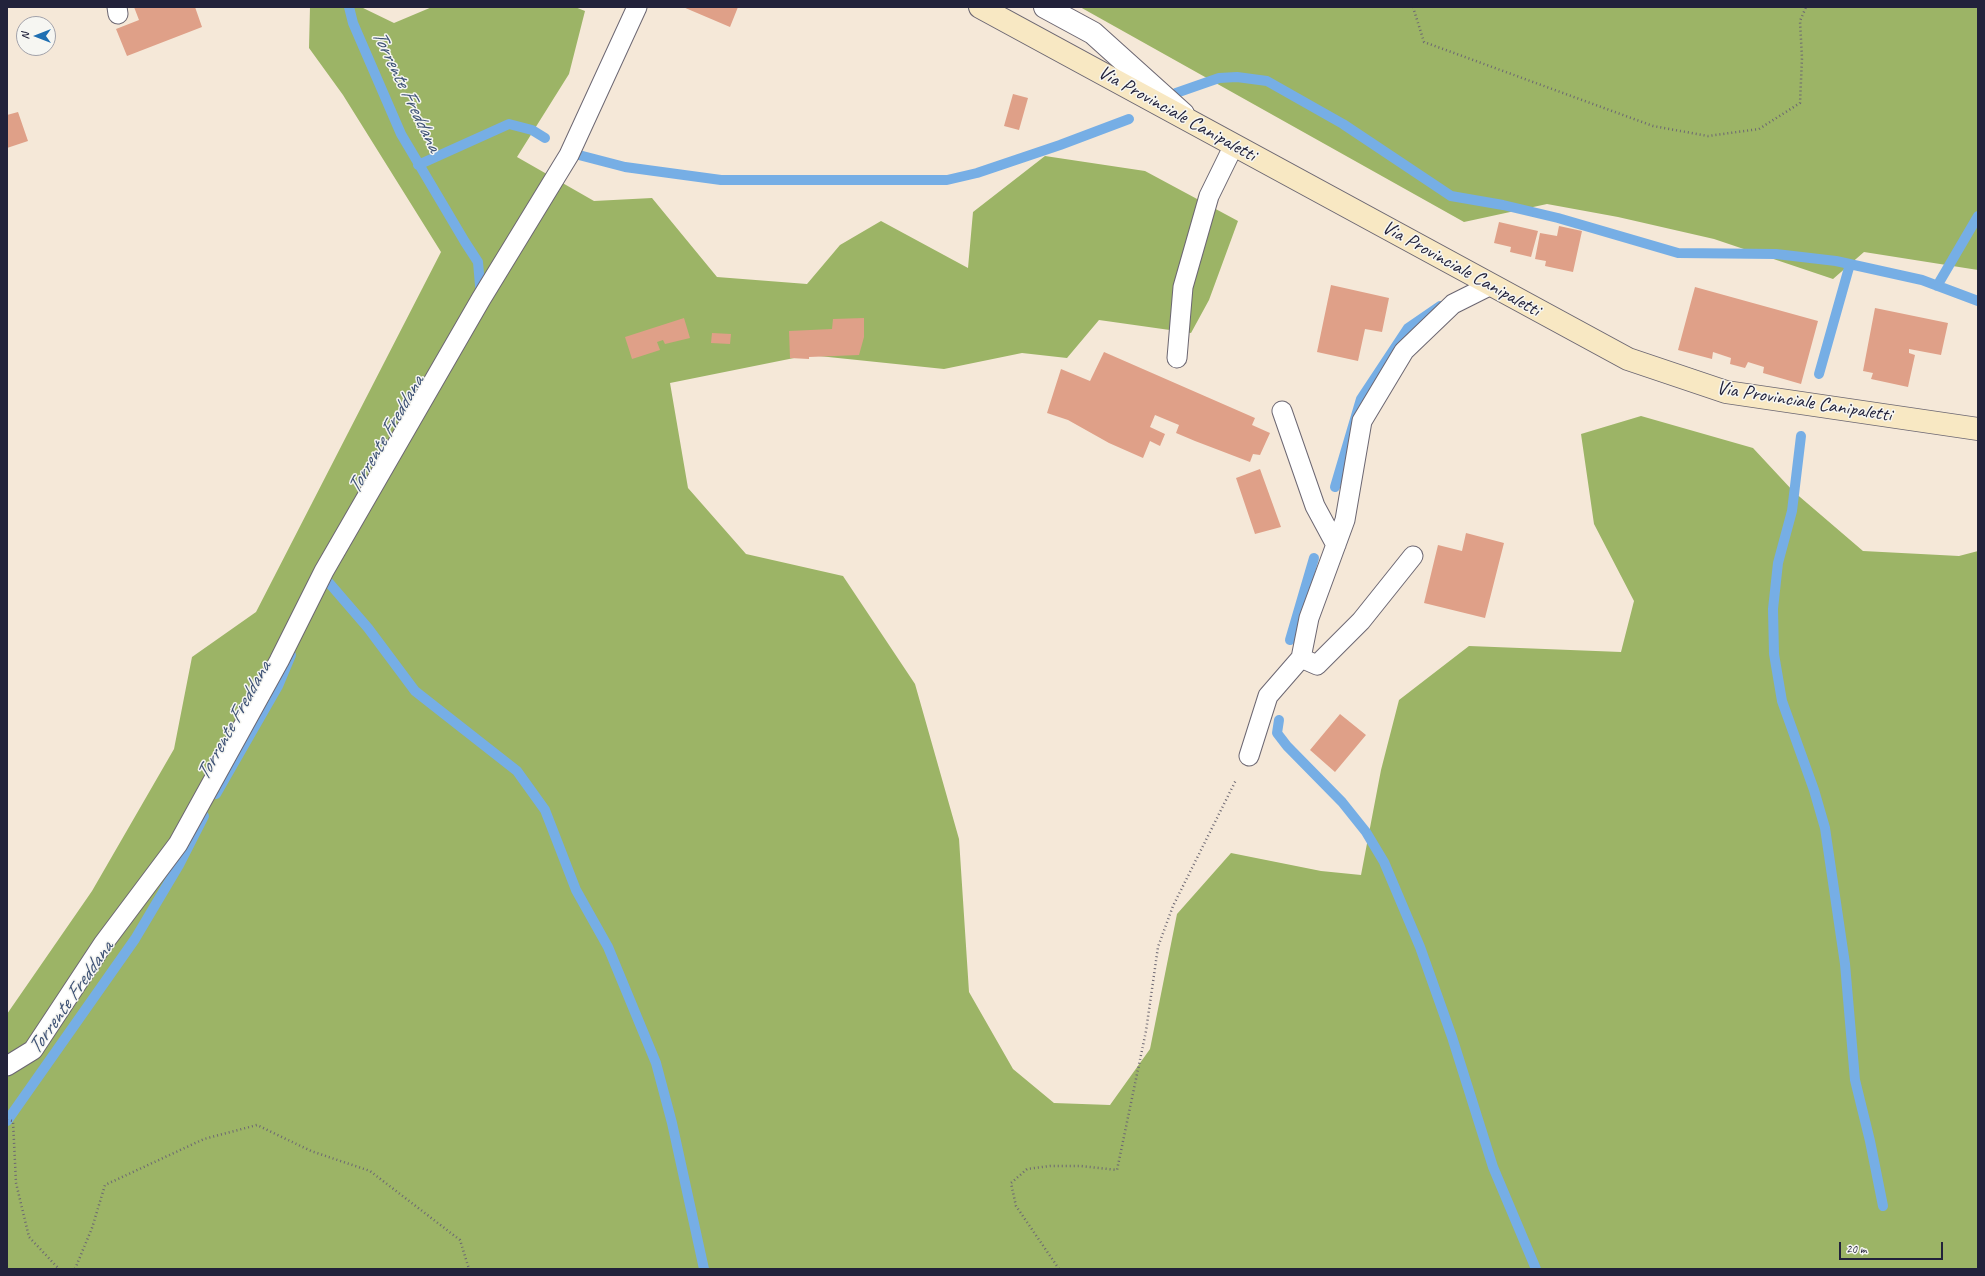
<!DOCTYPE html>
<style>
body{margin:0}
#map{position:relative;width:1985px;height:1276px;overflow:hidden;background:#f5e8d8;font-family:Caveat,sans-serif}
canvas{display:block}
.frame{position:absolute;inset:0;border:8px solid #22223b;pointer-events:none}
.north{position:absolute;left:16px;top:16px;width:40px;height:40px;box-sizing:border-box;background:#f6f6f2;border:1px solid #a1a1a9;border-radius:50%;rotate:270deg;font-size:11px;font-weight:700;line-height:16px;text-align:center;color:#22223b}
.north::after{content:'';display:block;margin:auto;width:14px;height:18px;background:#1f6fb2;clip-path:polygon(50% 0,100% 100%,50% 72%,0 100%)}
.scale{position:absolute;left:1839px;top:1242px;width:104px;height:18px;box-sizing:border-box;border:2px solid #22223b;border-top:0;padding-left:5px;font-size:12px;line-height:14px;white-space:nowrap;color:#22223b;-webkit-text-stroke:3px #f6f6f2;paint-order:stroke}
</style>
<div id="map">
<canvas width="1985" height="1276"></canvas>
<div class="frame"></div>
<div class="north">N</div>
<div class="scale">20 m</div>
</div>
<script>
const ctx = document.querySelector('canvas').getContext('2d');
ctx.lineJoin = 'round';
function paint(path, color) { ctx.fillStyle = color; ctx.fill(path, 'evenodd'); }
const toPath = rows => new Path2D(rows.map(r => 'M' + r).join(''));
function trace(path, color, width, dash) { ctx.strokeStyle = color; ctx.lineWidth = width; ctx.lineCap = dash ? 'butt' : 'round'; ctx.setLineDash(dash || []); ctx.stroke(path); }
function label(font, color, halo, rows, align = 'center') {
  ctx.font = font + ' Caveat,sans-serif'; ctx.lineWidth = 3; ctx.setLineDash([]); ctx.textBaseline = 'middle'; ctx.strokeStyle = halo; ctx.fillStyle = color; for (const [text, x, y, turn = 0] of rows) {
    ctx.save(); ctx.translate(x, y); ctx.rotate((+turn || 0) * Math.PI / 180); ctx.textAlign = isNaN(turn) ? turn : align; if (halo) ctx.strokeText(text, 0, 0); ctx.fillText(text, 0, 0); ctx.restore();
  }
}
paint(toPath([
 [310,7,361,7,394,23,432,7,575,7,585,11,569,74,517,157,594,201,652,198,717,277,807,284,840,245,881,221,968,268,973,212,1045,156,1145,171,1238,221,1209,300,1191,333,1099,320,1067,358,1022,353,944,369,809,355,670,383,688,488,746,554,843,576,915,684,959,839,969,992,1013,1069,1054,1103,1110,1105,1150,1049,1177,914,1231,853,1321,871,1361,875,1381,770,1399,700,1469,646,1621,652,1634,601,1594,524,1581,434,1641,416,1753,448,1793,491,1863,551,1959,556,1978,551,1978,1269,7,1269,7,1014,92,891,174,749,192,657,256,612,441,252,343,95,309,48],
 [1080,7,1978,7,1978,270,1864,252,1833,279,1714,239,1618,217,1547,204,1464,222]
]), '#9cb466');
trace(toPath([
 [349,7,353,23,401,134,465,242,478,262,481,297],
 [1176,93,1219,78,1237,77,1267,81,1343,124,1451,196,1503,205,1558,218,1678,253,1776,254,1836,261,1922,280,1978,301],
 [575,154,625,167,721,180,947,180,977,173,1060,145,1129,119],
 [418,165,509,124,532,130,545,138],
 [1937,286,1978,216],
 [1819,374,1850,264],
 [1801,436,1792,511,1778,563,1773,609,1774,654,1782,701,1814,790,1825,828,1845,964,1855,1080,1870,1141,1883,1206],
 [1335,487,1361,399,1408,328,1440,306],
 [324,577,368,628,415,691,517,771,545,810,576,890,608,947,656,1063,672,1123,704,1269],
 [1290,640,1314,558],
 [1279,720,1277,733,1287,746,1342,802,1366,832,1384,862,1420,947,1452,1037,1493,1167,1536,1269],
 [216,794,278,686,291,655],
 [7,1121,135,939,179,865,204,816]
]), '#76aee5', 10);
paint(toPath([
 [134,7,195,7,202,27,127,56,116,29,139,20],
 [683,7,738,7,730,27],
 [1013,94,1028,98,1019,130,1004,126],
 [18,112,28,141,7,148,7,115],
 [1499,222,1538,231,1531,257,1510,252,1511,247,1494,243],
 [1559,226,1582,231,1573,272,1545,266,1546,261,1535,259,1540,233,1557,236],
 [1331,285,1389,298,1382,332,1365,329,1358,361,1317,352],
 [1695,287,1818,321,1801,384,1763,373,1764,367,1748,362,1745,368,1730,364,1731,358,1713,352,1712,359,1678,350],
 [1875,308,1948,323,1941,355,1909,349,1909,353,1915,355,1908,387,1871,379,1873,373,1863,371],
 [684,318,690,338,665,344,663,340,657,342,660,350,632,359,625,337],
 [864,318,864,337,859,355,809,357,809,359,790,358,789,331,832,329,833,319],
 [712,333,731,334,730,344,711,343],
 [1104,352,1255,418,1252,425,1270,433,1260,455,1253,454,1250,462,1195,441,1176,433,1179,425,1155,415,1150,427,1165,434,1160,446,1150,441,1143,458,1109,443,1068,420,1047,413,1061,369,1090,381],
 [1260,469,1281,527,1255,534,1236,478],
 [1466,533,1504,543,1485,618,1424,603,1438,545,1462,551],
 [1340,714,1366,735,1335,772,1310,750]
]), '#dfa088');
const lane = toPath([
 [117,7,118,14],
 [1177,358,1183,287,1209,196,1234,145],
 [1282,411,1315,506,1336,545],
 [1413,556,1361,621,1317,665,1301,658,1309,618,1345,520,1362,421,1404,351,1453,304,1491,285],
 [1249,756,1268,696,1301,658],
 [7,1066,33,1050,103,944,178,844,279,661,324,571,481,299,569,155,637,7]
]);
const street = toPath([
 [1045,7,1093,33,1183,114]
]);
const secondary = toPath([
 [980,7,1628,359,1726,392,1978,429]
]);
trace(lane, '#6c6772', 21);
trace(street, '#6c6772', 24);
trace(secondary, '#6c6772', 24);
trace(toPath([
 [1413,7,1424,42,1653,126,1708,136,1759,129,1800,103,1802,58,1800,21,1806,7],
 [7,1120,13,1121,16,1183,29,1237,59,1269],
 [75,1269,92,1228,105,1185,204,1139,257,1125,311,1151,370,1171,460,1240,469,1269],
 [1059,1269,1016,1206,1011,1183,1027,1169,1050,1166,1081,1166,1117,1170,1146,1031,1158,947,1173,906,1236,780]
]), '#6c6772', 2.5, [1, 3]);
trace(lane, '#fff', 19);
trace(street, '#fff', 22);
trace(secondary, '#f8e8c3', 22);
label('20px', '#22223b', '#f6f6f2', [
 ["Via Provinciale Canipaletti",1177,114,29],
 ["Via Provinciale Canipaletti",1461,269,29],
 ["Via Provinciale Canipaletti",1804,402,9]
]);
label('italic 21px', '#3f5376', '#f6f6f2', [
 ["Torrente Freddana",406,91,64],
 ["Torrente Freddana",386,435,-60],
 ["Torrente Freddana",234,721,-61],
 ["Torrente Freddana",71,998,-55]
]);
</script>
